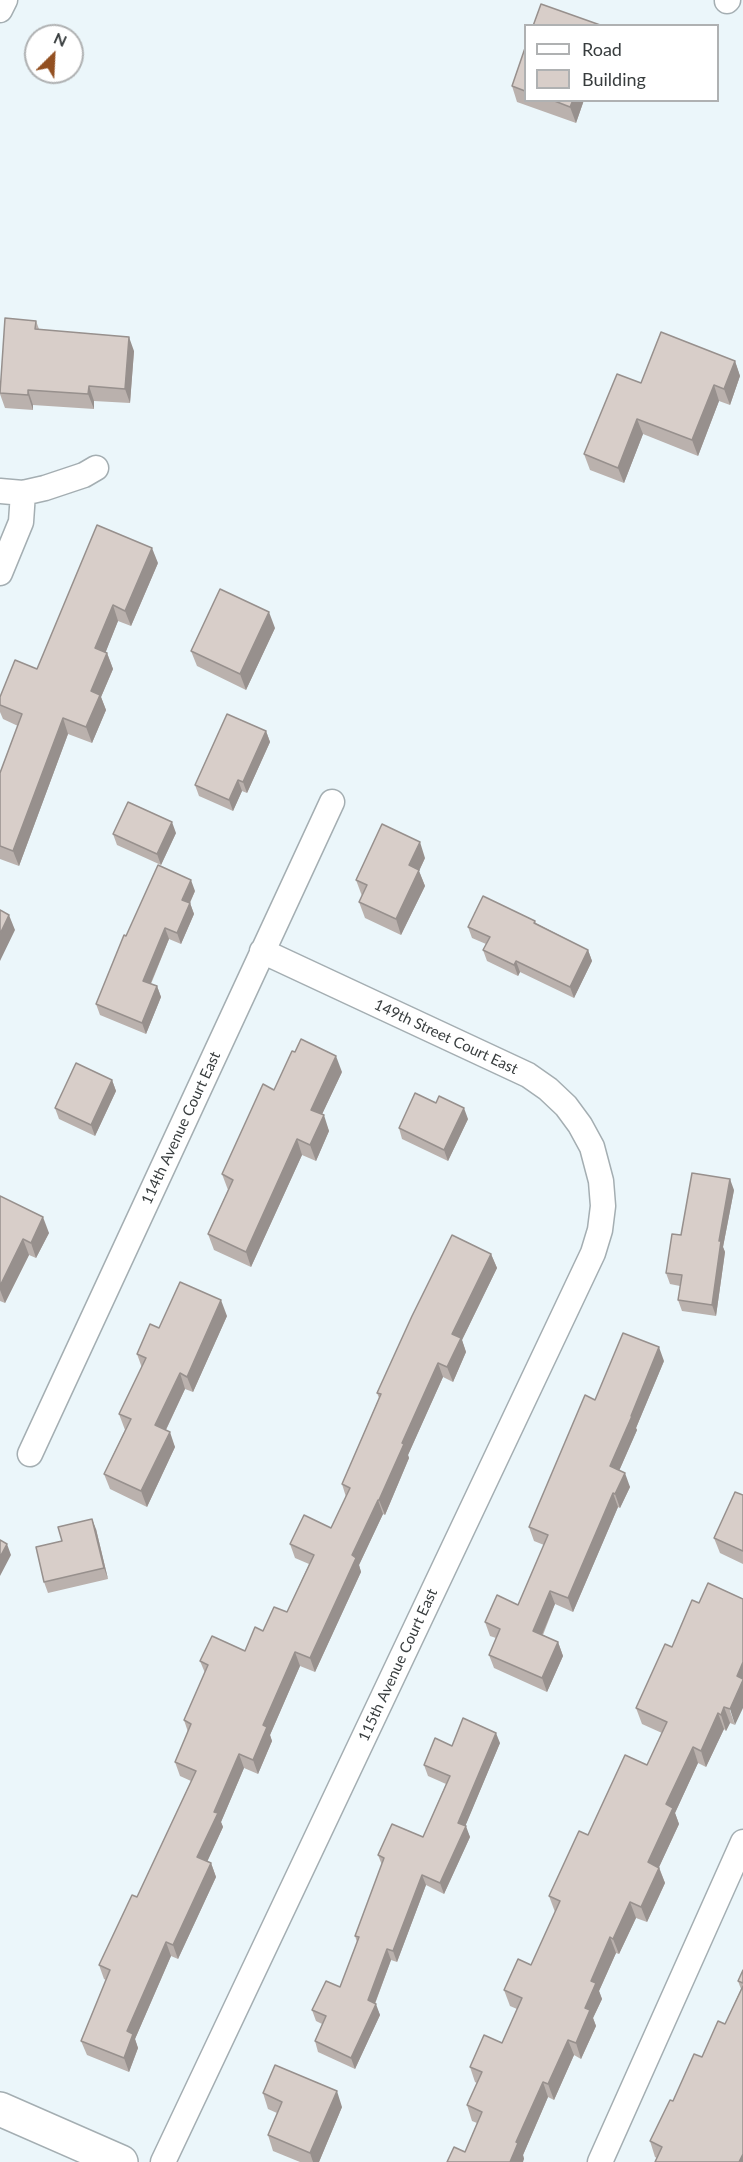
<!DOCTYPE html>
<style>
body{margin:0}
#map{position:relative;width:743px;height:2162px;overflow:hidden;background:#ebf6fa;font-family:Lato,sans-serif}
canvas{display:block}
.legend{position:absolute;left:524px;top:24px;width:195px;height:78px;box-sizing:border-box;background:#fff;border:2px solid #afb1b2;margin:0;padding:8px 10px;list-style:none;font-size:18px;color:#383d3e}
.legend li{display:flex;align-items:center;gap:12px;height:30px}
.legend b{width:30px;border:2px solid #afb1b2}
.north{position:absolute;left:24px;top:24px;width:60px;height:60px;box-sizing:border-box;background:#fff;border:2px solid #afb1b2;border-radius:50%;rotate:24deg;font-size:16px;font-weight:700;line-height:24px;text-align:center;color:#383d3e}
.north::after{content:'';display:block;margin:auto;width:21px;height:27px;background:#935021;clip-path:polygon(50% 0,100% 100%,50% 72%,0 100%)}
</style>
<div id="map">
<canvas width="743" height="2162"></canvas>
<ul class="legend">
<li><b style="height:8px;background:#fff"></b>Road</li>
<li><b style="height:16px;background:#d8cec9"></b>Building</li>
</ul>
<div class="north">N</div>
</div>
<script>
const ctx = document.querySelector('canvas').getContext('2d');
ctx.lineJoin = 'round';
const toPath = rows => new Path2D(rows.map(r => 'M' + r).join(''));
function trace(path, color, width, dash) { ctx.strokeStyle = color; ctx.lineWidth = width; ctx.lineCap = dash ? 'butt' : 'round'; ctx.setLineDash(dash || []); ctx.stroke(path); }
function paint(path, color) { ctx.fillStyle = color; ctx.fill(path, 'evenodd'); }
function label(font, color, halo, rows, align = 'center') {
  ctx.font = font + ' Lato,sans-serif'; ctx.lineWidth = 5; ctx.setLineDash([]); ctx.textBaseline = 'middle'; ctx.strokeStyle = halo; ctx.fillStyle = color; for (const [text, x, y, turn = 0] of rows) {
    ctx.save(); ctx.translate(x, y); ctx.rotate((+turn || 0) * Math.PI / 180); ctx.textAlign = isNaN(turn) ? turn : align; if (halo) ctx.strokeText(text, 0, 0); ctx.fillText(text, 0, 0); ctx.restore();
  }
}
const street = toPath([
 [727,1,728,0],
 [0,10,5,0],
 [0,491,23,493,45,488,84,475,96,468],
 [0,573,21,522,23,493],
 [30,1454,332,802],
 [163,2162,593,1253,600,1230,603,1206,601,1181,592,1147,580,1125,566,1106,548,1089,528,1075,262,951],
 [600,2162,743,1842]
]);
const secondary = toPath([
 [0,2109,121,2162]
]);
trace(street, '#a4aeb2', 27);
trace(secondary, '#a4aeb2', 36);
trace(street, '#fff', 24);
trace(secondary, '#fff', 33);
paint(toPath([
 [525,48,525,100,584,100,576,123,517,102,512,86],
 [36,321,39,329,134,351,130,403,94,401,94,409,33,405,33,410,5,408,0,394,0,389],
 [735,361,740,376,730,405,719,401,698,456,643,434,624,483,590,470,584,454,641,383],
 [158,563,131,626,118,621,105,653,107,653,113,669,101,697,106,710,92,743,68,734,19,866,0,859,0,773,18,726,3,719,0,712,0,697,37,669],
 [275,628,246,690,197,666,191,651],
 [266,731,270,742,247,793,242,791,233,811,199,796,195,785],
 [176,833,161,865,117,845,113,834],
 [425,858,419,871,425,886,401,935,365,918,359,902,362,896,356,880],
 [195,891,190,903,194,914,181,944,169,939,151,984,157,986,161,997,146,1034,100,1015,96,1004,126,936],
 [535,921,536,923,588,950,592,961,574,998,520,972,518,976,487,961,483,950,486,944,472,938,468,927],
 [342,1072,322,1114,329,1131,316,1161,302,1155,251,1267,214,1250,208,1234,228,1190,222,1174],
 [112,1080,116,1091,95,1136,59,1119,55,1108],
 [468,1119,448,1161,402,1139,399,1128],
 [734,1190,723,1247,725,1252,716,1316,682,1311,678,1300,680,1286,670,1284,666,1273,681,1235],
 [0,1196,49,1233,36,1258,29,1255,5,1303,0,1301],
 [491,1254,497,1268,462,1340,466,1352,453,1382,443,1377,408,1455,409,1458,385,1515,383,1514,359,1565,361,1572,315,1672,300,1666,270,1735,272,1741,258,1774,244,1768,221,1822,223,1827,207,1861,211,1863,216,1877,178,1959,171,1956,135,2039,138,2048,129,2072,87,2055,81,2041,106,1980,104,1979,99,1965,137,1897,191,1781,180,1776,175,1762,188,1732,184,1720,205,1673,200,1661,245,1651,263,1631,287,1612,309,1564,295,1558,290,1544,331,1528,346,1497,342,1484,379,1398,377,1393],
 [227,1316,193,1392,185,1389,166,1430,175,1447,147,1507,110,1489,104,1474,125,1430,119,1414,142,1368,137,1354,159,1328],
 [664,1361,636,1428,637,1430,619,1471,630,1487,620,1508,618,1507,573,1612,555,1604,543,1635,558,1642,563,1656,547,1692,494,1668,489,1655,496,1638,490,1636,485,1622,518,1605,544,1545,534,1541,529,1527,595,1400],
 [743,1495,743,1564,720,1553,714,1538],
 [96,1529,108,1579,48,1593,44,1582,62,1541],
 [692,1600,735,1725,730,1723,726,1731,724,1729,706,1767,698,1763,675,1813,679,1824,659,1867,665,1883,647,1922,636,1918,619,1954,616,1953,599,1991,602,1999,593,2018,596,2026,581,2059,574,2055,554,2100,548,2097,523,2155,524,2159,465,2152,477,2123,472,2121,467,2105,477,2083,475,2082,470,2067,502,2043,517,2009,510,2006,504,1990,531,1965,555,1912,549,1896,588,1835,647,1765,662,1733,642,1724,636,1708,672,1647],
 [500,1743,465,1826,470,1837,444,1894,426,1885,397,1962,391,1960,375,2004,380,2015,355,2069,318,2052,315,2041,322,2024,316,2021,312,2010,340,1987,357,1942,355,1936,382,1865,378,1855,423,1837,446,1784,428,1776,424,1765,452,1746],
 [743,1970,743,2162,657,2158,655,2157,650,2141,673,2101,725,2024,741,1989,738,1981],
 [263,2093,342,2107,319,2162,300,2162,273,2151,268,2135,277,2113,268,2109]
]), '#bab1ad');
paint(toPath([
 [573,100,584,100,576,123,570,107],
 [129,337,134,351,130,403,125,389],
 [735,361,740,376,730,405,724,389],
 [714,385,719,401,698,456,692,440],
 [89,386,94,401,94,409,88,394],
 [28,390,33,405,33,410,28,395],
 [637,419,643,434,624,483,618,468],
 [152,548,158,563,131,626,125,611],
 [113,605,118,621,101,664,95,648],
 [269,612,275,628,246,690,240,674],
 [107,653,113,669,101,697,106,710,92,743,86,727,91,691],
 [63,718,68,734,19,866,13,851],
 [266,731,270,742,247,793,243,782],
 [238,780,242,791,233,811,229,800],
 [172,822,176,833,161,865,157,854],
 [420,842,425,858,419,871,425,886,401,935,396,919,409,865],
 [191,880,195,891,186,911,182,900],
 [190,903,194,914,181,944,177,933],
 [9,915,15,930,0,961,0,934],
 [165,928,169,939,147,992,143,981],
 [588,950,592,961,574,998,570,987],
 [516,961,520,972,518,976,514,965],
 [157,986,161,997,146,1034,142,1023],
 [336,1056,342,1072,317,1125,311,1110],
 [112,1080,116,1091,95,1136,91,1125],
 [464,1108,468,1119,448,1161,444,1150],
 [324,1115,329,1131,316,1161,310,1145],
 [297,1139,302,1155,251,1267,246,1252],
 [730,1179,734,1190,723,1247,725,1252,716,1316,712,1305,719,1241],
 [43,1217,49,1233,36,1258,31,1243],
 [23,1239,29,1255,5,1303,0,1290,0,1286],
 [491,1254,497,1268,462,1340,466,1352,453,1382,447,1367,452,1334],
 [221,1300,227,1316,193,1392,187,1377],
 [659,1347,664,1361,636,1428,637,1430,615,1480,610,1466],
 [438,1363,443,1377,408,1455,409,1458,385,1515,379,1500,402,1443],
 [180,1373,185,1389,161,1440,155,1425],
 [170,1432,175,1447,147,1507,141,1491],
 [625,1473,630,1487,620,1508,615,1494],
 [613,1493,618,1507,573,1612,568,1598],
 [378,1500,383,1514,359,1565,361,1572,315,1672,310,1658,352,1555],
 [92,1519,96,1529,108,1579,104,1568],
 [7,1544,11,1555,0,1576,0,1557],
 [550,1591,555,1604,538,1644,533,1631],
 [558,1642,563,1656,547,1692,542,1678],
 [295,1652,300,1666,270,1735,272,1741,258,1774,253,1760,263,1725],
 [743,1662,743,1708,735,1725,730,1709,737,1676],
 [724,1707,730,1723,726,1731,721,1715],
 [718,1713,724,1729,706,1767,701,1751],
 [496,1733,500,1743,462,1834,458,1823],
 [693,1747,698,1763,675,1813,679,1824,654,1878,648,1862,666,1804],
 [239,1754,244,1768,221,1822,223,1827,203,1871,197,1857,214,1812],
 [466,1826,470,1837,444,1894,440,1883],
 [211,1863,216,1877,178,1959,173,1945],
 [659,1868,665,1883,647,1922,641,1907],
 [422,1875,426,1885,397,1962,393,1951],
 [630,1902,636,1918,619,1954,613,1939],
 [610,1937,616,1953,599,1991,602,1999,593,2018,596,2026,581,2059,576,2043,585,2008,591,1981],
 [166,1942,171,1956,135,2039,138,2048,129,2072,124,2058,127,2031],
 [387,1949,391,1960,372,2011,368,2000],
 [376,2004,380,2015,355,2069,351,2058],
 [568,2040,574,2055,554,2100,548,2084],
 [543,2082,548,2097,523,2155,524,2159,523,2162,510,2162,516,2142],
 [337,2091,342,2107,319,2162,313,2162,310,2153],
 [743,2154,743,2162,739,2162]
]), '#97908d');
const building = toPath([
 [541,4,603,26,533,26,541,4],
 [525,48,525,91,512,86,525,48],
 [552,100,573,100,570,107,552,100],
 [5,318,36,321,35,329,129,337,125,389,89,386,88,394,28,390,28,395,0,393,5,318],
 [661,332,735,361,724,389,714,385,692,440,637,419,618,468,584,454,617,374,641,383,661,332],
 [97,525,152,548,125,611,113,605,95,648,107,653,91,691,100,695,86,727,63,718,13,851,0,846,0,773,22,714,0,705,0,697,15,660,37,669,97,525],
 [220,589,269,612,240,674,191,651,220,589],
 [227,714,266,731,243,782,238,780,229,800,195,785,227,714],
 [128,802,172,822,157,854,113,834,128,802],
 [382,824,420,842,409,865,419,870,396,919,359,902,367,885,356,880,382,824],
 [158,865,191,880,182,900,190,903,177,933,165,928,143,981,157,986,142,1023,96,1004,124,935,126,936,158,865],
 [483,896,535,921,534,923,588,950,570,987,516,961,514,965,483,950,490,937,468,927,483,896],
 [0,910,9,915,0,934,0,910],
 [301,1039,336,1056,311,1110,324,1115,310,1145,297,1139,246,1252,208,1234,233,1180,222,1174,263,1084,274,1090,292,1051,295,1052,301,1039],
 [76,1063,112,1080,91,1125,55,1108,76,1063],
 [415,1093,436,1103,439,1096,464,1108,444,1150,399,1128,415,1093],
 [692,1173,730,1179,719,1241,721,1241,712,1305,678,1300,682,1275,666,1273,672,1234,681,1235,692,1173],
 [0,1196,43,1217,31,1243,23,1239,0,1286,0,1196],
 [452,1235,491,1254,452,1334,461,1338,447,1367,438,1363,402,1443,404,1444,379,1500,378,1500,352,1555,356,1558,310,1658,295,1652,263,1725,267,1727,253,1760,239,1754,214,1812,218,1813,197,1857,211,1863,173,1945,166,1942,127,2031,133,2034,124,2058,81,2041,110,1970,99,1965,132,1895,137,1897,196,1771,175,1762,191,1724,184,1720,208,1665,200,1661,212,1636,245,1651,255,1627,263,1631,274,1607,287,1612,314,1555,290,1544,304,1515,331,1528,350,1488,342,1484,381,1394,377,1393,412,1316,452,1235],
 [180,1282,221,1300,187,1377,180,1373,155,1425,170,1432,141,1491,104,1474,131,1419,119,1414,146,1358,137,1354,150,1324,159,1328,180,1282],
 [623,1333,659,1347,631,1416,632,1416,610,1466,625,1473,615,1494,613,1493,568,1598,550,1591,533,1631,558,1642,542,1678,489,1655,500,1629,485,1622,497,1595,518,1605,548,1535,529,1527,585,1395,595,1400,623,1333],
 [735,1492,743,1495,743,1551,714,1538,735,1492],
 [92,1519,104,1568,44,1582,36,1547,62,1541,58,1527,92,1519],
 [0,1540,7,1544,0,1557,0,1540],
 [708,1583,743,1599,743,1662,737,1676,743,1679,743,1680,730,1709,724,1707,721,1715,718,1713,701,1751,693,1747,666,1804,673,1808,648,1862,659,1868,641,1907,630,1902,613,1939,610,1937,591,1981,596,1983,585,2008,590,2010,576,2043,568,2040,548,2084,543,2082,516,2142,518,2143,510,2162,447,2162,454,2147,465,2152,482,2112,467,2105,482,2072,470,2067,484,2035,502,2043,522,1998,504,1990,518,1959,531,1965,560,1901,549,1896,579,1831,588,1835,625,1755,647,1765,667,1722,636,1708,665,1644,672,1647,692,1600,699,1603,708,1583],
 [463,1718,496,1733,458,1823,466,1826,440,1883,422,1875,393,1951,387,1949,368,2000,376,2004,351,2058,315,2041,326,2016,312,2010,326,1981,340,1987,359,1937,355,1936,384,1858,378,1855,392,1824,423,1837,450,1776,424,1765,435,1738,452,1746,463,1718],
 [743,1970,743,1983,738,1981,743,1970],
 [743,1986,743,2154,739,2162,655,2162,662,2147,650,2141,670,2100,673,2101,694,2054,702,2057,718,2021,725,2024,743,1986],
 [275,2065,337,2091,310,2153,268,2135,282,2102,263,2093,275,2065]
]);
paint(building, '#d8cec9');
trace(building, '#97908d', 1.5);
label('15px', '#383d3e', '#fff', [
 ["149th Street Court East",446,1037,25],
 ["114th Avenue Court East",181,1128,-65],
 ["115th Avenue Court East",398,1665,-65]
]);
</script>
